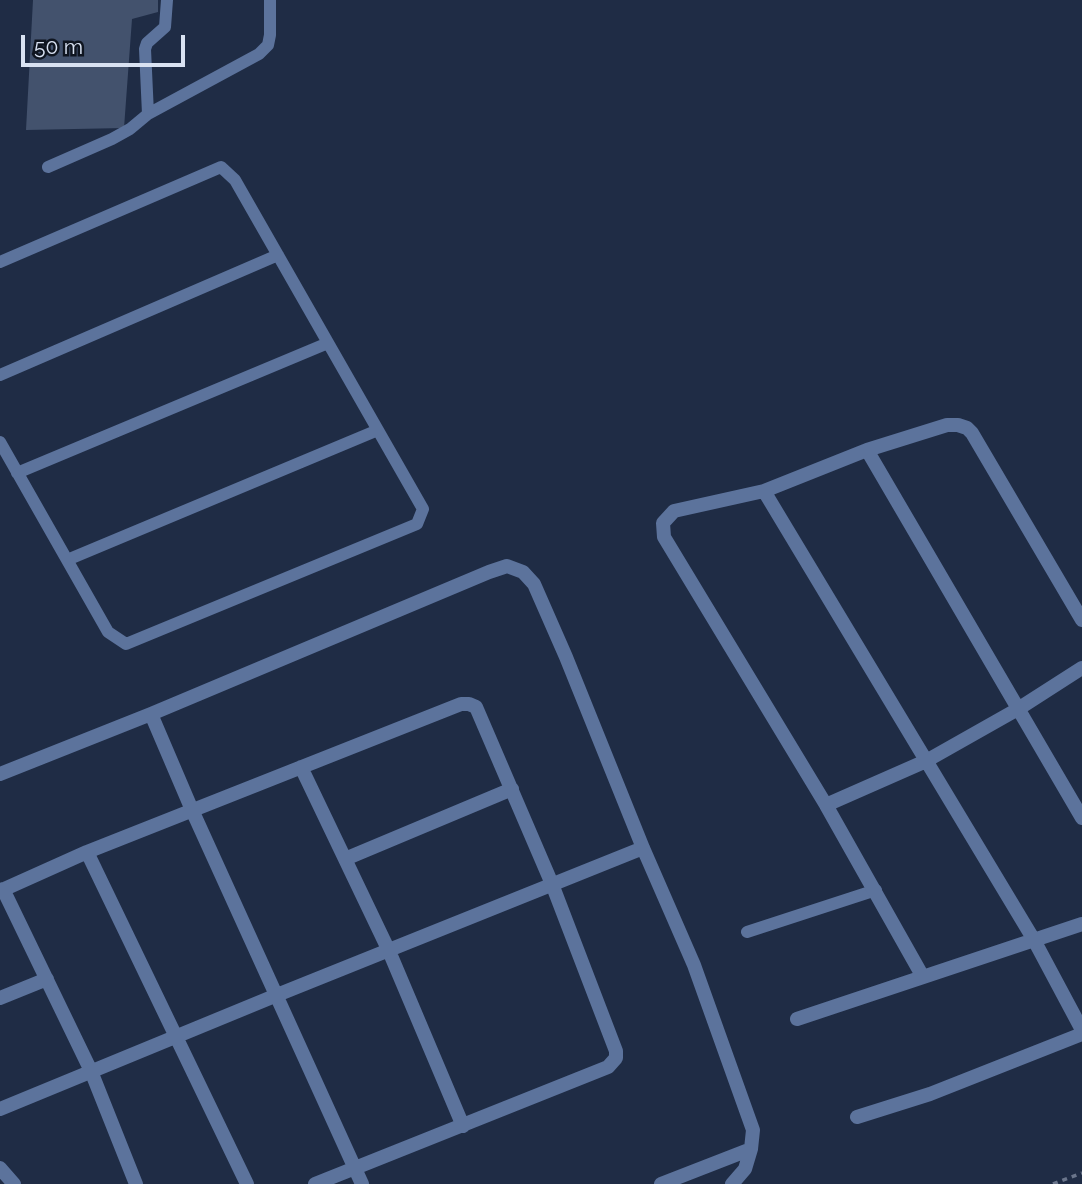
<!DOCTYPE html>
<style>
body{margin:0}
#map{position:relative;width:1082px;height:1184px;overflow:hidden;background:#1f2c45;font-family:Raleway,sans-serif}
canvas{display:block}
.scale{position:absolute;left:21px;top:35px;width:164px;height:32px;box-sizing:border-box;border:4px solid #d9e2f2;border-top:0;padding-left:9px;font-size:21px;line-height:24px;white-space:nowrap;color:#d9e2f2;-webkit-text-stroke:5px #0f1520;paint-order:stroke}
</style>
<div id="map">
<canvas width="1082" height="1184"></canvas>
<div class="scale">50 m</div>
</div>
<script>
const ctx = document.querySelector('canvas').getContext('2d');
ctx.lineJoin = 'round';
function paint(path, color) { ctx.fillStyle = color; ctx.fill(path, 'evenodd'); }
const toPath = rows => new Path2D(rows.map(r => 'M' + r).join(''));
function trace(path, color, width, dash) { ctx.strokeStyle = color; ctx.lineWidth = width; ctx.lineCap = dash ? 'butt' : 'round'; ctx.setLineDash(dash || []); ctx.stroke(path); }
paint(toPath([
 [33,0,158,0,158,12,132,19,124,128,26,130]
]), '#43526d');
trace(toPath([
 [1053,1184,1082,1173]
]), '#6a758b', 3.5, [5, 5]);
trace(toPath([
 [148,114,145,49,147,43,165,27,167,0],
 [48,167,112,139,130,129,148,114,259,54,268,45,270,35,270,0],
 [0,262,221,167,235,180,423,509,417,524,126,644,108,632,0,442],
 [0,375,278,255],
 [17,473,328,343],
 [67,560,378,430],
 [747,932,876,890]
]), '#5c739c', 12);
trace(toPath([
 [867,450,1082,818],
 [764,491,1034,940,1082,1030],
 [151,714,192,810,362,1184],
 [301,767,389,951,463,1126],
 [0,774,151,714,489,572,507,566,523,572,534,584,566,657,643,848,694,965,753,1130,751,1149,745,1169,732,1184],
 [826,805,926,761,1018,709,1082,668],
 [87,852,247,1184],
 [345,859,512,789],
 [3,889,91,1071,136,1184],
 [0,891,87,852,461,704,469,704,476,707,552,884,616,1051,616,1058,608,1067,315,1184],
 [923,977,826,805,664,537,663,523,674,511,764,491,867,450,947,425,958,425,967,428,972,433,1082,620],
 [0,998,47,979],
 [797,1019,1082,924],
 [0,1109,277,995,643,848],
 [857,1117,930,1094,1082,1034],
 [0,1168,14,1184],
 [661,1184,751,1149]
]), '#5c739c', 14);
</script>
